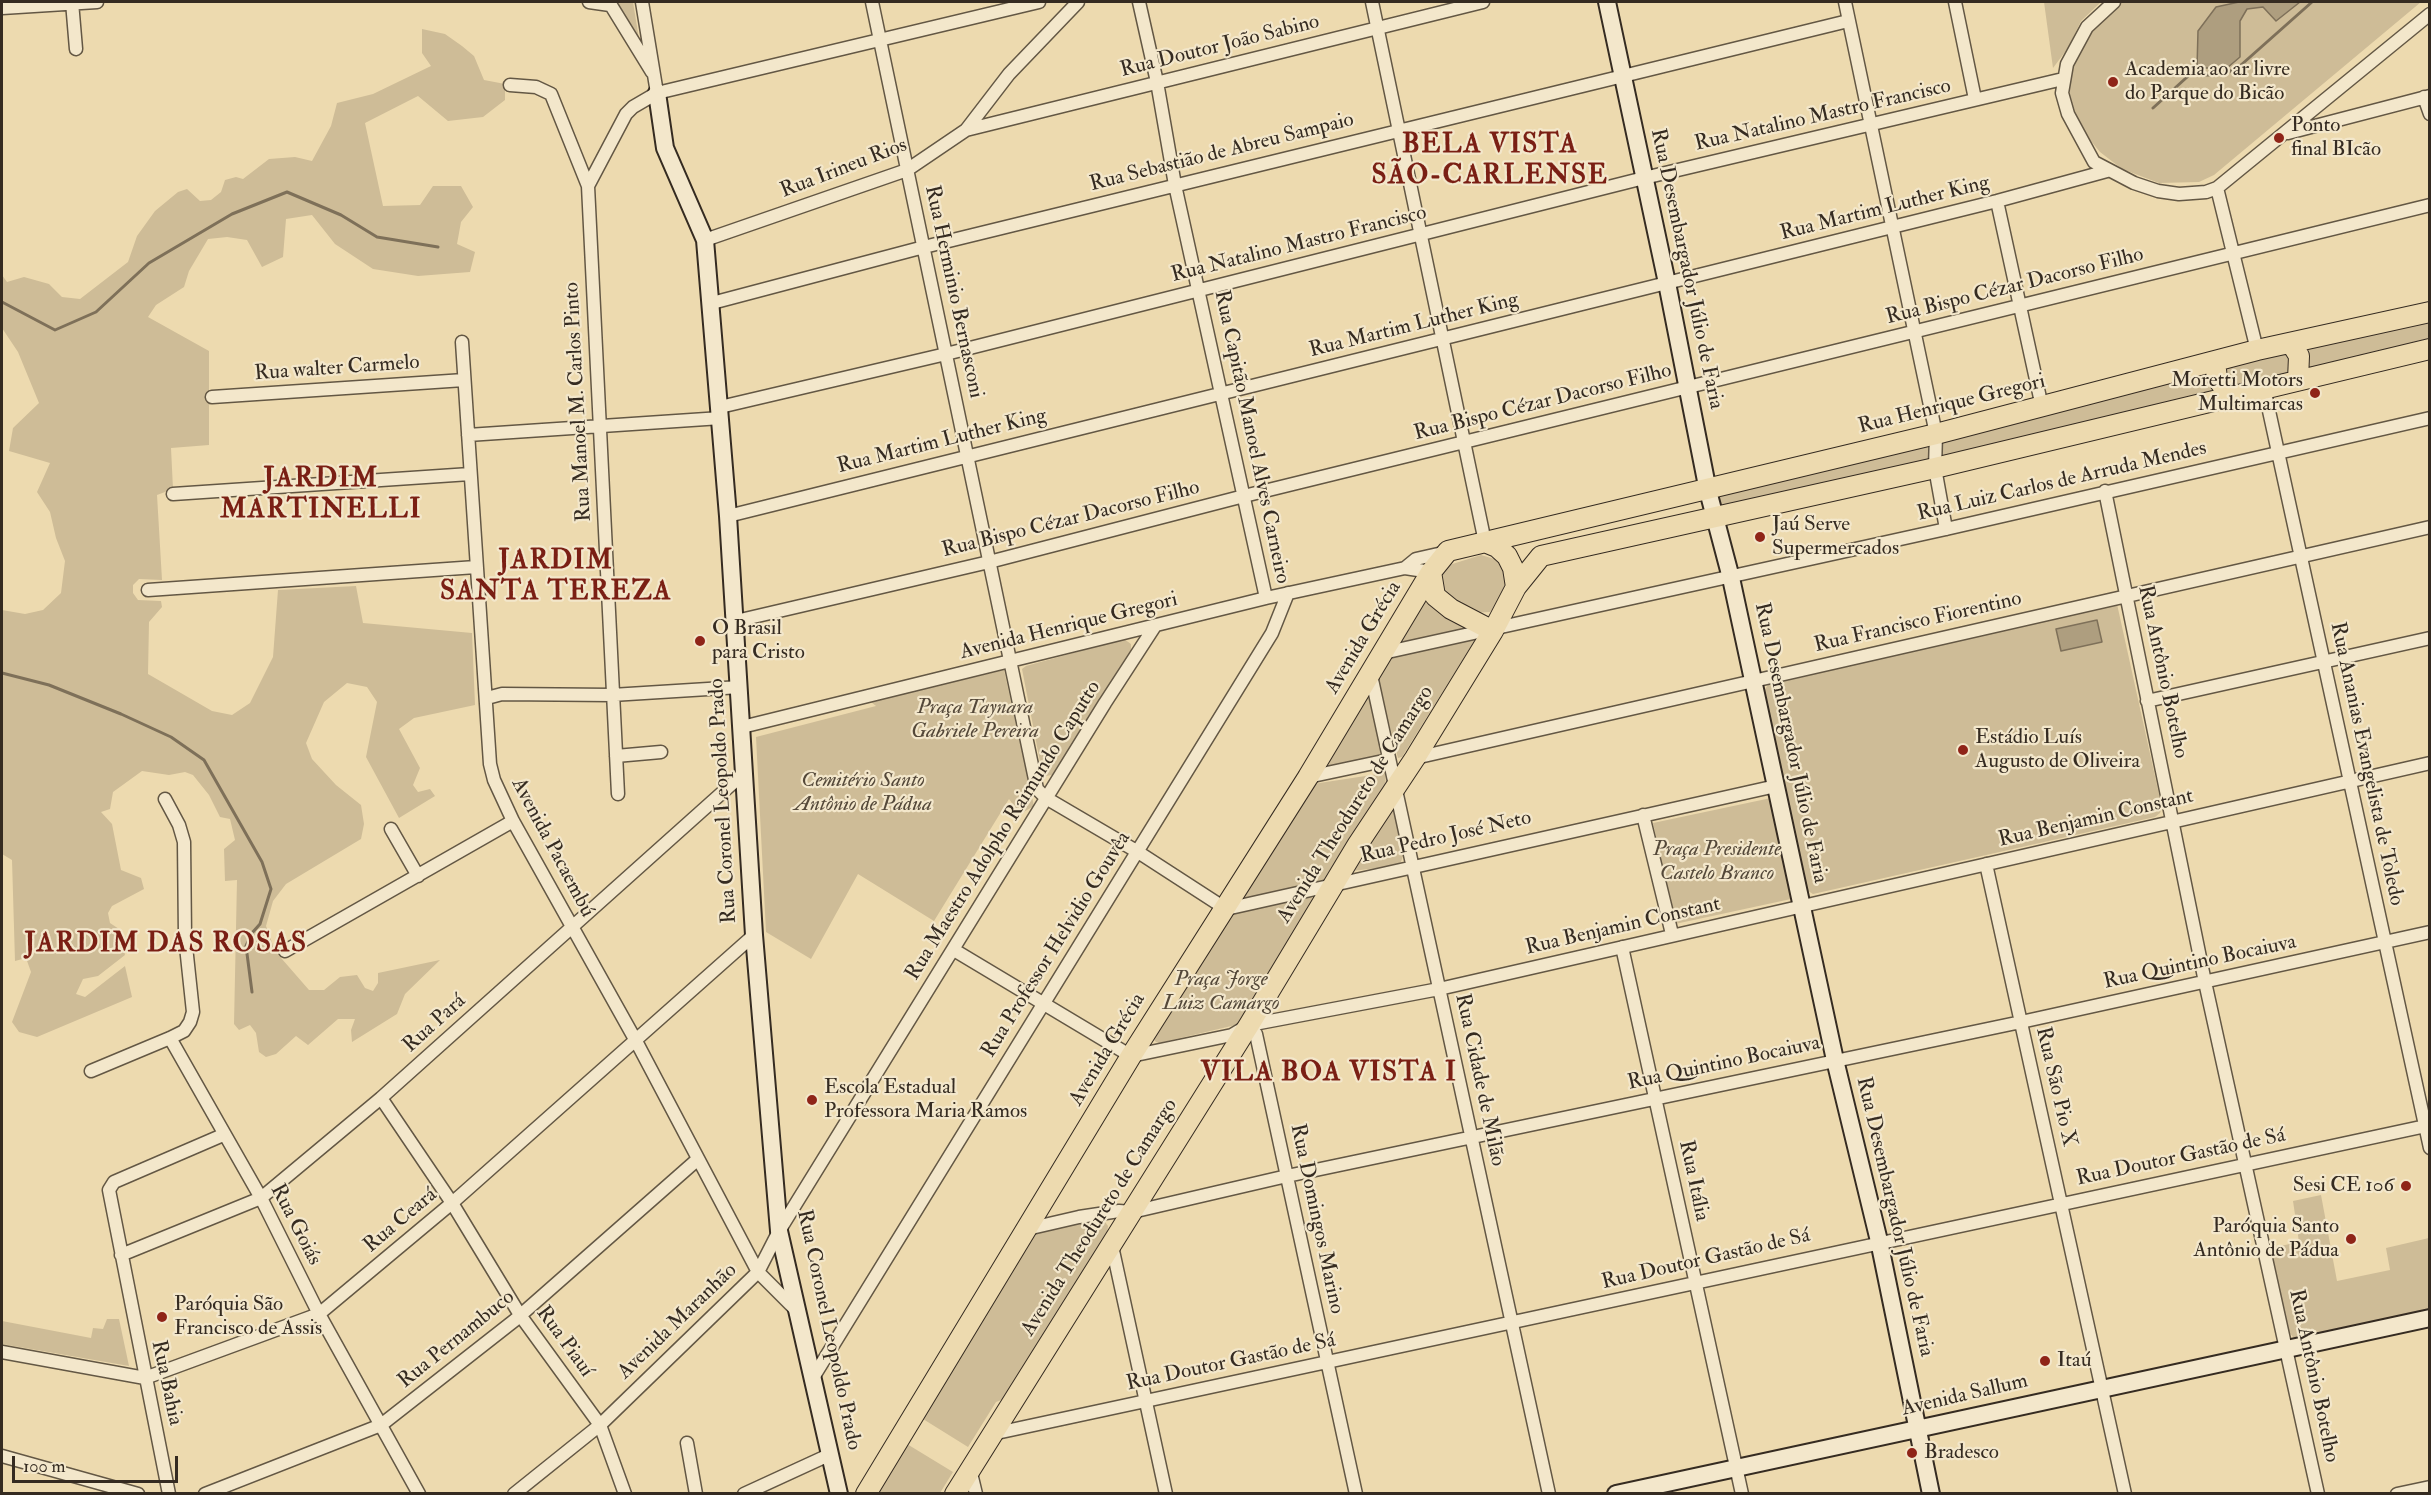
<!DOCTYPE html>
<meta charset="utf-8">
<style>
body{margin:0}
#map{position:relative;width:2431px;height:1495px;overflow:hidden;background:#eddaaf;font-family:"IM FELL Double Pica",serif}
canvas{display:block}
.frame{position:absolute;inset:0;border:3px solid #352b21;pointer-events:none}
.scale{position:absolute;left:12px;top:1456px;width:166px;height:27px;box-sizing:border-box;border:3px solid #352b21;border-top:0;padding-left:8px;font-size:18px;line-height:21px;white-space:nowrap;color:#352b21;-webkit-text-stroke:4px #f3e7cb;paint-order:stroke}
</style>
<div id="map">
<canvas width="2431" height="1495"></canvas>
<div class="frame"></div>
<div class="scale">100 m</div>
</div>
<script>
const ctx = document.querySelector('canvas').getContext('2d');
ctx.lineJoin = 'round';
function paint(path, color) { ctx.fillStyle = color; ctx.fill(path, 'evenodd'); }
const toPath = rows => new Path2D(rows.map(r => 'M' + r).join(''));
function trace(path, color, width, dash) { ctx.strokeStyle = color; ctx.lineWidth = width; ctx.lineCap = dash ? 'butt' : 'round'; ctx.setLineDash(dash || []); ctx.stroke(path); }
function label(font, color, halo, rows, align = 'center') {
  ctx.font = font + ' "IM FELL Double Pica",serif'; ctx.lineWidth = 4.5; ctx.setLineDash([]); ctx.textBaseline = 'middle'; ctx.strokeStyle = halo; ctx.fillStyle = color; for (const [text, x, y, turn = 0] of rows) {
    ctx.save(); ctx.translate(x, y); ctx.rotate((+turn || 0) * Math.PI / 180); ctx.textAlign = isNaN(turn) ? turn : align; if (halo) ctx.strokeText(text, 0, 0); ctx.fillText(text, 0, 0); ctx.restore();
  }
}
paint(toPath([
 [618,2,633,2,639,39,629,31],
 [2044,2,2101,2,2081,21,2068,48,2053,68],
 [2118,2,2421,2,2214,175,2199,182,2159,183,2122,169,2100,152,2081,129,2070,102,2069,73,2089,30],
 [422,29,445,34,462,46,474,56,484,80,505,84,505,100,483,117,448,121,418,96,365,123,383,206,420,205,433,186,461,186,473,207,461,222,457,244,475,252,470,272,418,276,373,269,335,244,312,215,286,219,283,257,262,267,247,240,227,237,208,239,189,271,184,287,156,305,148,317,209,351,209,445,171,448,173,489,157,495,162,580,139,579,133,585,133,593,138,600,161,601,162,607,149,622,148,674,212,711,232,715,250,703,273,657,278,590,356,586,363,623,472,633,475,705,414,718,399,729,420,768,413,785,418,792,430,789,435,796,399,818,366,757,377,702,367,687,347,683,324,702,306,743,312,759,336,785,361,805,364,824,361,839,286,884,273,901,266,926,275,951,309,990,324,990,340,977,357,975,365,988,373,991,378,983,378,973,440,960,405,994,397,1014,352,1042,351,1030,355,1019,338,1019,308,1045,296,1036,276,1054,266,1057,259,1052,256,1033,250,1025,239,1030,234,1024,237,880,225,881,224,849,235,840,230,819,220,817,209,795,193,775,185,772,169,775,142,771,113,792,110,809,101,812,112,824,121,870,141,878,144,889,112,906,108,913,110,923,119,929,125,955,98,976,83,979,76,994,85,997,125,966,132,997,37,1037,19,1032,12,1022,31,972,26,958,15,961,12,860,2,854,2,610,25,614,43,610,61,593,65,561,56,538,50,512,37,492,50,463,9,451,13,428,39,403,18,352,2,328,2,275,7,282,24,277,49,284,62,297,80,299,128,262,137,236,155,211,178,192,187,189,200,201,211,200,221,192,225,180,236,177,243,179,269,159,295,157,312,161,331,126,337,103,373,94,431,66,422,53],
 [2429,316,2429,343,1721,509,1715,483],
 [1481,555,1498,560,1508,574,1504,596,1490,612,1471,613,1447,599,1441,583,1442,574,1446,566],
 [1425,589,1477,627,1393,649],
 [2117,604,2162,808,2160,813,2155,817,1813,894,1805,889,1763,692,1768,685],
 [1476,638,1402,757,1398,758,1377,678,1387,656],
 [1124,639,1131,644,1131,652,1057,774,1046,776,1042,772,1022,669,1026,666],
 [1004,670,1034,806,1020,814,1009,799,934,921,858,874,811,959,766,932,756,737,876,706,871,702],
 [1368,686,1382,757,1321,771],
 [1385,773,1386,786,1327,879,1241,899,1313,784],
 [1395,796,1403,856,1401,862,1394,866,1352,871],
 [1771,798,1791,899,1675,924,1653,823],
 [1308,895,1314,899,1240,1024,1159,1043,1156,1042,1154,1040,1232,913],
 [2321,1195,2337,1281,2390,1270,2386,1248,2429,1238,2429,1311,2299,1339,2293,1337,2288,1331,2271,1248,2299,1242,2293,1201],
 [1102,1218,1108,1226,1107,1234,1004,1399,996,1402,968,1447,923,1419,941,1390,941,1381,1031,1232],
 [107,1319,119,1319,129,1366,2,1344,2,1321,91,1338,93,1328,103,1329],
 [907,1444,953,1472,940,1493,878,1494]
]), '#cebc97');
const water = toPath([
 [2239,2,2300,2,2276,21,2263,7,2247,9,2240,21,2240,57,2227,68,2197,68,2198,31,2216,7,2239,2],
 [2097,620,2102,642,2061,651,2056,629,2097,620]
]);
paint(water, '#ae9e7f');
trace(water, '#7e7059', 1.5);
trace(toPath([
 [2153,108,2197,68,2205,75,2216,75,2227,73,2241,65,2312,2],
 [2,302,55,330,96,312,149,263,232,214,287,192,341,215,377,237,438,247],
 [2,673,49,685,121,714,171,737,204,760,262,862,271,889,260,924,252,933,246,946,252,992]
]), '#7e7059', 3);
const street = toPath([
 [72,2,76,49],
 [589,2,610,5],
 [609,2,652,72],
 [642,2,657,93],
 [872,2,1037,789,1046,798,1138,852,1226,909,1776,786],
 [1139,2,1157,82,1175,185,1266,598],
 [1372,2,1485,542],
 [1845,2,1936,434,1935,468,1946,529],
 [1955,2,1975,99],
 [2114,2,2087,27,2067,64,2062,93,2068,114,2094,162,2134,183,2158,191,2179,194,2206,192,2217,188,2430,14],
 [2,8,97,2],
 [510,85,536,87,551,94,588,186,618,794],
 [2424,97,2430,114],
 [966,130,1483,2],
 [2288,133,2430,96],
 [588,186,626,114,633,107,657,93,1039,2],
 [2217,188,2257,350],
 [1997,201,2042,407],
 [705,240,907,170,966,130,1009,74,1078,2],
 [712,303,924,247,1848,21],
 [462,342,490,764,494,780,513,821,636,1041,758,1272,797,1311],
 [2264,388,2430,1148],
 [212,397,464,380],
 [720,407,946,354,1644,178,2063,79],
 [468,435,721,418],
 [2105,491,2205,982,2318,1494],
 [173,494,470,474],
 [728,516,1997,201,2107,171],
 [1405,568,1416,559,1447,552],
 [148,590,476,567],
 [736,621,989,562,1244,496,2430,205],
 [1383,653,1946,529,2430,418],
 [1371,675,1549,1494],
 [487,698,502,694,612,695,740,687],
 [2147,701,2430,638],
 [742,727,1266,598,1405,568,1431,572],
 [616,756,661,752],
 [1415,758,2430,527],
 [1308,777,1388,760],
 [1643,815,1672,934],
 [391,829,418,876],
 [1986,864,2125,1494],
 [1622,947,1742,1494],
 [954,950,1131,1056,1232,1035,1249,1025,1439,989,2430,763],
 [285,951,513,821],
 [1249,1025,1256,1034,1356,1494],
 [170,1038,261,1198,319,1314,419,1494],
 [91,1071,170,1038,184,1031,190,1022,193,1012,185,937,184,842,179,825,165,799],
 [381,1098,452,1203,520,1315,600,1425,625,1494],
 [1027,1229,1079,1217,1119,1211,1132,1212,1287,1176,2021,1022,2430,932],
 [1112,1246,1166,1494],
 [121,1255,261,1198,381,1098,743,774],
 [2,1352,145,1378,319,1314,452,1203,754,935],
 [814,1376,1272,633,1288,593],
 [992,1434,2430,1125],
 [687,1443,696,1494],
 [2,1456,138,1494],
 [970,1469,976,1494],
 [169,1494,109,1190,114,1182,223,1135],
 [205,1494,381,1425,515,1320,698,1159],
 [514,1494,600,1425,758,1272,779,1231,1105,703,1155,626],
 [744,1494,831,1454],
 [2397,1494,2430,1487]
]);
const secondary = toPath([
 [1607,2,1667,283,1708,491,1731,578,1835,1060,1879,1241,1931,1494],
 [657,93,665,148,705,240,728,516,754,935,779,1231,839,1494],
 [1616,1494,2430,1318]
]);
const primary = toPath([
 [2291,343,2299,356,2298,380],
 [2215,362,2217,378,2229,395],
 [1485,542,1497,547,1507,556,1513,568,1516,587],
 [1431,572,1435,596,1451,609,1493,631],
 [866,1494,1131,1056,1308,777,1431,572,1448,551,1936,434,2257,350,2430,312],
 [955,1494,1249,1025,1358,844,1415,758,1493,631,1516,587,1541,556,1935,468,2430,349]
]);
trace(street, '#635744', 15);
trace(secondary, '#352b21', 20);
trace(primary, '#352b21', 22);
trace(street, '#f3e7cb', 12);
trace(secondary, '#f3e7cb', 16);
trace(primary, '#eddaaf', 20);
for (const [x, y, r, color] of [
 [2113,82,6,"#8f2418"],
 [2279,138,6,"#8f2418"],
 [2315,393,6,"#8f2418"],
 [1760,537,6,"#8f2418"],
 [700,641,6,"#8f2418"],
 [1963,750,6,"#8f2418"],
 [812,1100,6,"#8f2418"],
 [2406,1186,6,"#8f2418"],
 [2351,1239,6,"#8f2418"],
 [162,1317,6,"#8f2418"],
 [2045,1361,6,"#8f2418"],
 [1912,1453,6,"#8f2418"]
]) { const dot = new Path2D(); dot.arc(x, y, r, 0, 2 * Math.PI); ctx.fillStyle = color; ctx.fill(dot); trace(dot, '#f3e7cb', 2); }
label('21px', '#352b21', '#f3e7cb', [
 ["Rua Doutor João Sabino",1220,47,-14],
 ["Rua Natalino Mastro Francisco",1823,116,-13],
 ["Rua Sebastião de Abreu Sampaio",1222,153,-14],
 ["Rua Irineu Rios",844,169,-21],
 ["Rua Martim Luther King",1885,209,-14],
 ["Rua Natalino Mastro Francisco",1299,245,-14],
 ["Rua Desembargador Júlio de Faria",1686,269,78],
 ["Rua Bispo Cézar Dacorso Filho",2015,287,-14],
 ["Rua Herminio Bernasconi",953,292,78],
 ["Rua Martim Luther King",1414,326,-14],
 ["Rua walter Carmelo",337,369,-4],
 ["Rua Manoel M. Carlos Pinto",579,402,-93],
 ["Rua Bispo Cézar Dacorso Filho",1543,403,-14],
 ["Rua Henrique Gregori",1952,405,-14],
 ["Rua Capitão Manoel Alves Carneiro",1251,437,78],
 ["Rua Martim Luther King",942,442,-14],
 ["Rua Luiz Carlos de Arruda Mendes",2062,482,-13],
 ["Rua Bispo Cézar Dacorso Filho",1071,520,-14],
 ["Rua Francisco Fiorentino",1918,623,-13],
 ["Avenida Henrique Gregori",1069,627,-14],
 ["Avenida Grécia",1364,638,-59],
 ["Rua Antônio Botelho",2162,672,78],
 ["Rua Desembargador Júlio de Faria",1790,743,78],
 ["Rua Ananias Evangelista de Toledo",2366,764,78],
 ["Rua Coronel Leopoldo Prado",724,801,-93],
 ["Avenida Theodureto de Camargo",1356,805,-58],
 ["Rua Benjamin Constant",2096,819,-13],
 ["Rua Maestro Adolpho Raimundo Caputto",1004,831,-58],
 ["Rua Pedro José Neto",1446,838,-13],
 ["Avenida Pacaembú",552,848,62],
 ["Rua Benjamin Constant",1623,927,-13],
 ["Rua Professor Helvidio Gouvêa",1057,945,-58],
 ["Rua Quintino Bocaiuva",2200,963,-12],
 ["Rua Pará",435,1024,-42],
 ["Avenida Grécia",1108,1050,-59],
 ["Rua Quintino Bocaiuva",1724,1064,-12],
 ["Rua Cidade de Milão",1479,1080,78],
 ["Rua São Pio X",2055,1087,77],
 ["Rua Doutor Gastão de Sá",2181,1158,-12],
 ["Rua Itália",1693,1181,78],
 ["Rua Desembargador Júlio de Faria",1894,1217,77],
 ["Avenida Theodureto de Camargo",1100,1218,-58],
 ["Rua Domingos Marino",1316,1219,78],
 ["Rua Ceará",401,1221,-40],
 ["Rua Goiás",295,1225,63],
 ["Rua Doutor Gastão de Sá",1706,1260,-13],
 ["Avenida Maranhão",678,1322,-44],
 ["Rua Coronel Leopoldo Prado",828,1330,78],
 ["Rua Pernambuco",457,1340,-39],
 ["Rua Piauí",564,1342,54],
 ["Rua Doutor Gastão de Sá",1231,1363,-12],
 ["Rua Antônio Botelho",2313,1376,78],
 ["Rua Bahia",166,1383,78],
 ["Avenida Sallum",1965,1396,-13]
]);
label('21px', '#352b21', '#f3e7cb', [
 ["Academia ao ar livre",2125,70],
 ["do Parque do Bicão",2125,94],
 ["Ponto",2291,126],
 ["final BIcão",2291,150],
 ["Moretti Motors",2303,381,"right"],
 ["Multimarcas",2303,405,"right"],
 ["Jaú Serve",1772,525],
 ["Supermercados",1772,549],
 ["O Brasil",712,629],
 ["para Cristo",712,653],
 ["Estádio Luís",1975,738],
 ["Augusto de Oliveira",1975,762],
 ["Escola Estadual",824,1088],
 ["Professora Maria Ramos",824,1112],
 ["Sesi CE 106",2394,1186,"right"],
 ["Paróquia Santo",2339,1227,"right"],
 ["Antônio de Pádua",2339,1251,"right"],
 ["Paróquia São",174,1305],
 ["Francisco de Assis",174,1329],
 ["Itaú",2057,1361],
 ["Bradesco",1924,1453]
], 'left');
label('italic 21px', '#544839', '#f3e7cb', [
 ["Praça Taynara",975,708],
 ["Gabriele Pereira",975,732],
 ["Cemitério Santo",863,781],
 ["Antônio de Pádua",863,805],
 ["Praça Presidente",1717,850],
 ["Castelo Branco",1717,874],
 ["Praça Jorge",1221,980],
 ["Luiz Camargo",1221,1004]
]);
ctx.letterSpacing = '1.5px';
label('bold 27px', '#7a1f14', '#f3e7cb', [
 ["BELA VISTA",1490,146],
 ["SÃO-CARLENSE",1490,177],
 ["JARDIM",321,480],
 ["MARTINELLI",321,511],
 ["JARDIM",556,562],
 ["SANTA TEREZA",556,593],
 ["JARDIM DAS ROSAS",166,945],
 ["VILA BOA VISTA I",1329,1074]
]);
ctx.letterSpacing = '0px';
</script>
